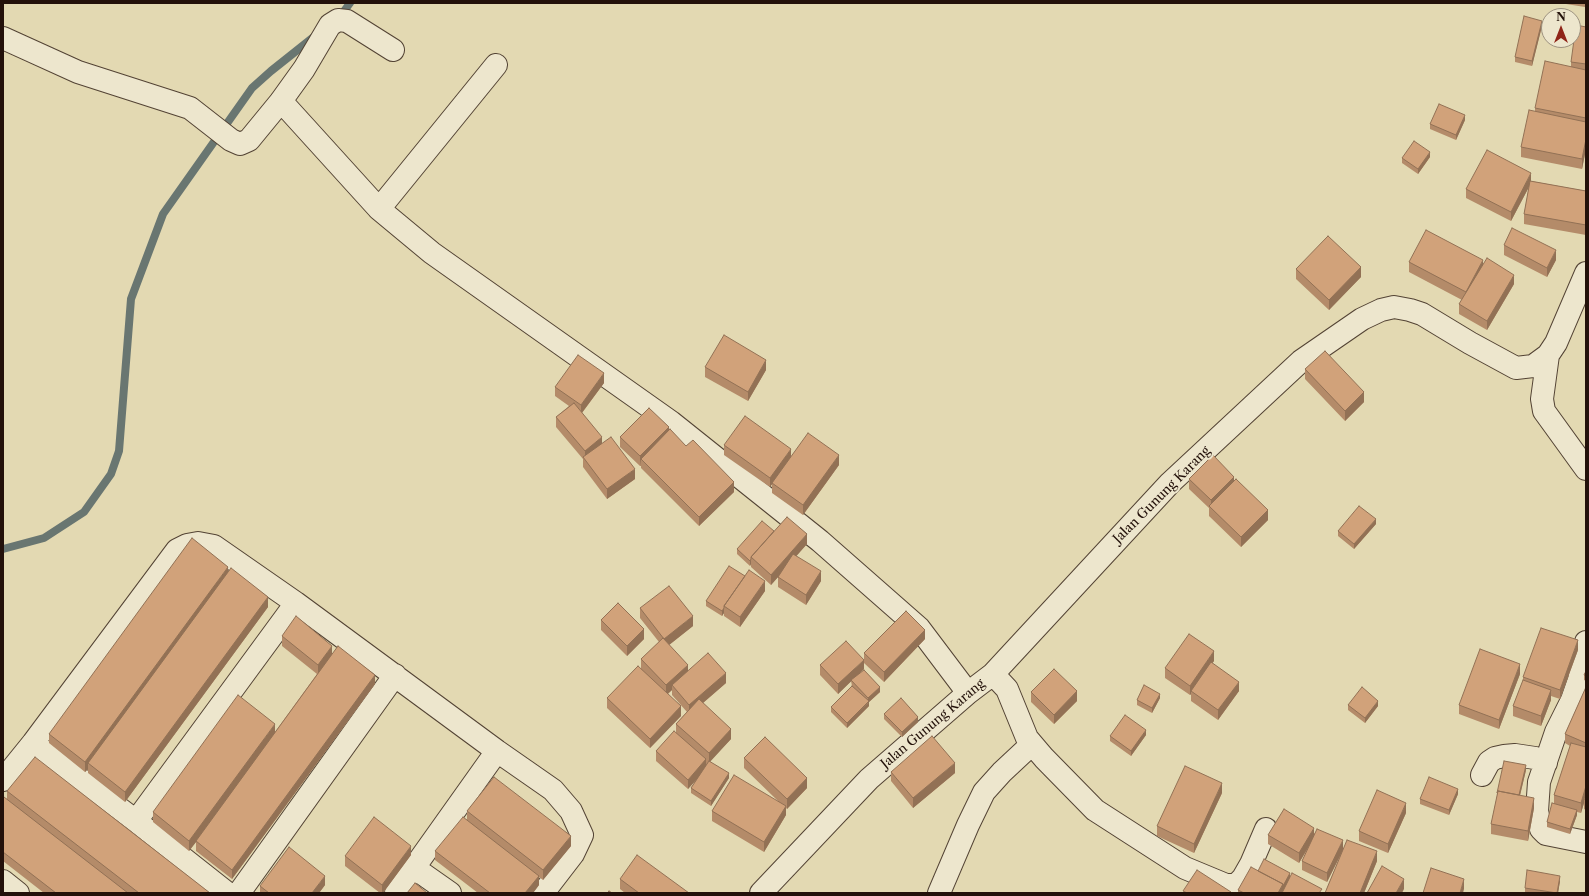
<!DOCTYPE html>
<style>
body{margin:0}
#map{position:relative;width:1589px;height:896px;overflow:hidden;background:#e3d9b2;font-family:"Libre Caslon Text",serif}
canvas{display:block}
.frame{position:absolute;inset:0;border:4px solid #23110a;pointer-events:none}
.north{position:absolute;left:1541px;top:8px;width:40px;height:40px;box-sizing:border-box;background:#ede6cd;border:1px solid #9c917f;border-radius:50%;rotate:0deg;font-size:11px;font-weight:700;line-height:16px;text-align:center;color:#23110a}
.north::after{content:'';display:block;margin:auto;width:14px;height:18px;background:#8f2418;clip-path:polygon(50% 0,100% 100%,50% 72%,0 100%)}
</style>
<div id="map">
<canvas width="1589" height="896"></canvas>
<div class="frame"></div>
<div class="north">N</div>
</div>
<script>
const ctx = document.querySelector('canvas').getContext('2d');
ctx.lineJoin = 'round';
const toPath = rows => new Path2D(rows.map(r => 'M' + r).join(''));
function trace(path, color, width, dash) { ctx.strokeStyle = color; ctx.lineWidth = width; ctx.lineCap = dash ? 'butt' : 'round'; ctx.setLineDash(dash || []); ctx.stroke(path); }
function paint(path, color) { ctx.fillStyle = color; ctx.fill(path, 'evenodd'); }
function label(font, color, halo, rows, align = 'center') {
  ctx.font = font + ' "Libre Caslon Text",serif'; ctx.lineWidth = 4; ctx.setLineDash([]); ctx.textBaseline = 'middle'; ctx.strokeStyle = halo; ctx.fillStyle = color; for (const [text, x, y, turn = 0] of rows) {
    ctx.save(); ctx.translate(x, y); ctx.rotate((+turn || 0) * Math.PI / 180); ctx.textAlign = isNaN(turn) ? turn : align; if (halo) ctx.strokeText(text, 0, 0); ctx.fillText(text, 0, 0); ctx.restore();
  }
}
trace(toPath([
 [339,18,350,3],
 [3,549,44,538,84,512,111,474,119,451,131,299,163,214,252,88,271,71,315,36]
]), '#697671', 8);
const street = toPath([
 [3,38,78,72,190,108,231,140,240,144,249,140,281,101,304,69,330,25,338,20,347,21,393,50],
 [281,101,379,209,432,253,671,422,820,541,919,628,968,693],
 [379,209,496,65],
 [1548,355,1542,399,1544,411,1586,469],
 [1586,642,1579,680,1572,700,1556,732,1539,782,1537,811,1541,829,1546,834,1586,842],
 [993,674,1007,689,1027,738,1044,758,1095,810,1185,868,1226,885,1236,885,1243,878,1251,864,1266,829],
 [33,743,136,821,227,893],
 [1482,775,1489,762,1495,758,1504,756,1515,755,1535,758,1546,763],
 [3,780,33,743,177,550,187,545,198,543,214,546,296,603,497,751,553,790,571,811,582,835,573,854,543,893],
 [136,821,296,603],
 [413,867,450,893],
 [3,881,18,893],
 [239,893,395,675],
 [396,893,497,751],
 [761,893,869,779,968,693,993,674,1170,483,1301,361,1362,319,1381,310,1394,307,1410,310,1422,314,1470,343,1516,368,1533,366,1548,355,1556,343,1586,273],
 [939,893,968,825,984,792,1002,772,1032,744]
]);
trace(street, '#534334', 24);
trace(street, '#ede6cd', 22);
paint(toPath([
 [1566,3,1585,3,1585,7,1566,4],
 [1542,26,1532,66,1515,62,1515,57],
 [1586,27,1586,149,1582,169,1521,157,1521,147,1535,111,1535,108,1571,67,1571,62],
 [1465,120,1456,140,1430,129,1430,124],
 [1430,157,1418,174,1402,163,1402,158],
 [1531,181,1586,191,1586,235,1524,224,1524,214,1529,187,1511,221,1466,198,1466,189],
 [1504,245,1556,260,1547,277,1504,255],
 [1409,262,1483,265,1514,284,1487,330,1459,314,1459,304,1462,300,1409,272],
 [1296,269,1361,277,1329,310,1296,279],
 [705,367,766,370,748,401,705,377],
 [1305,369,1364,402,1345,421,1305,379],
 [604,383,582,413,602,443,635,479,607,499,583,467,583,459,556,427,556,417,569,406,555,396,555,387],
 [669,430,734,492,699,526,641,468,641,466,640,466,620,447,620,437],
 [724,445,791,458,839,465,803,515,772,493,772,484,770,487,724,455],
 [1189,479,1234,481,1268,520,1241,547,1209,516,1209,508,1189,489],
 [1376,524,1354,549,1338,536,1338,531],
 [774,531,807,544,796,556,821,581,806,605,778,587,778,577,779,576,771,585,751,567,751,564,750,566,737,554,737,549],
 [228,572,268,607,125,802,88,773,88,769,85,772,49,743,49,734],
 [765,591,740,627,724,616,724,613,722,616,706,606,706,601],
 [640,608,693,626,669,645,688,671,726,683,703,703,731,739,710,761,729,778,711,806,691,793,691,788,696,780,688,789,656,761,656,751,676,733,676,724,687,712,672,695,672,690,668,694,681,716,650,748,607,708,607,698,641,668,641,659,659,642,640,618],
 [601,620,644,639,627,656,601,630],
 [282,636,332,654,375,684,232,879,196,851,196,842,189,851,153,822,153,812,275,732,317,674,282,646],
 [925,639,884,682,864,663,864,653],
 [1578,650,1560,699,1551,696,1551,700,1541,726,1513,716,1513,706,1523,680,1523,677],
 [1214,661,1212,663,1239,691,1218,720,1191,701,1191,694,1190,695,1165,678,1165,668],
 [820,665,864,669,860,673,880,692,869,702,869,706,847,728,831,712,831,707,852,686,851,681,838,694,820,675],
 [1586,671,1586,681,1584,680,1584,675],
 [1520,674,1499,729,1459,714,1459,705],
 [1586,687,1586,810,1584,809,1584,803,1581,813,1577,812,1577,815,1570,834,1547,827,1547,822,1554,803,1554,795,1570,746,1565,743,1565,734],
 [1031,692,1077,701,1054,724,1031,702],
 [1160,698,1152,713,1137,705,1137,700],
 [1348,705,1378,706,1365,723,1348,710],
 [884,714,918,722,902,737,884,719],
 [1146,735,1131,756,1110,741,1110,736],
 [744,758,807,788,787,809,786,808,786,815,764,852,712,821,712,811,778,801,744,768],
 [1526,770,1520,796,1534,808,1528,841,1491,834,1491,824,1497,796,1497,793],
 [891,772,955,773,913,808,891,781],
 [7,791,210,893,44,893,3,861,3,797,7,799],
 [1222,793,1194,853,1157,836,1157,826],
 [1458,794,1449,815,1420,804,1420,799],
 [467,811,571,846,543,880,539,877,539,885,533,893,478,893,435,860,435,851,467,819],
 [1406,813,1388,853,1359,841,1359,831],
 [1314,833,1343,849,1377,861,1364,893,1325,893,1341,854,1327,882,1302,870,1302,861,1307,850,1299,863,1268,844,1268,835],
 [411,855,383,893,380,893,345,866,345,856],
 [1258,871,1290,878,1322,893,1238,893,1238,890],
 [620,879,689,893,625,893,620,889],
 [1560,881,1558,893,1525,893,1525,888],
 [325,885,319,893,260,893,260,886]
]), '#b48b69');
paint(toPath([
 [1542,21,1542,26,1532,66,1532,61],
 [1465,115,1465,120,1456,140,1456,135],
 [1586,139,1586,149,1582,169,1582,159],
 [1430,152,1430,157,1418,174,1418,169],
 [1531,173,1531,183,1511,221,1511,212],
 [1556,250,1556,260,1547,277,1547,268],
 [1483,260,1483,270,1466,302,1466,292],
 [1361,267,1361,277,1329,310,1329,300],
 [1514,275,1514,284,1487,330,1487,321],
 [766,360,766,370,748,401,748,392],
 [604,373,604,383,581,414,581,405],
 [1364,392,1364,402,1345,421,1345,411],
 [669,427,669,437,641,459,640,466,640,456],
 [602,437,602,447,585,460,585,451],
 [791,449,791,459,770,487,770,478],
 [839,455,839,465,803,515,803,505],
 [635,469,635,479,607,499,607,489],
 [1234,477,1234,486,1211,508,1211,500],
 [734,482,734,492,699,526,699,517],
 [1268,510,1268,520,1241,547,1241,537],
 [1376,519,1376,524,1354,549,1354,544],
 [807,534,807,544,771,585,771,575],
 [751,559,751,564,750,566,750,561],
 [228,567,228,577,88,763,88,769,85,772,85,762],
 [821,571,821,581,806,605,806,595],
 [765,581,765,591,740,627,740,617],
 [268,597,268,607,125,802,125,792],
 [724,608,724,613,722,616,722,611],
 [693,616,693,626,664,649,664,639],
 [644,629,644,639,627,656,627,646],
 [925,630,925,639,884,682,884,672],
 [1578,640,1578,650,1560,699,1560,690],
 [332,646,332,655,318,675,318,665],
 [1214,651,1214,661,1192,692,1191,691,1191,694,1190,695,1190,686],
 [864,660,864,669,838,694,838,684],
 [1520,664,1520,674,1499,729,1499,720],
 [688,665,688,675,672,685,672,690,666,695,666,685],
 [726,673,726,683,689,715,689,705],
 [375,675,375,684,232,879,232,870],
 [1239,682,1239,691,1218,720,1218,710],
 [880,687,880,692,869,702,869,706,847,728,847,723,868,703,868,698],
 [1551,690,1551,700,1541,726,1541,716],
 [1077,691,1077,701,1054,724,1054,715],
 [1160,694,1160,698,1152,713,1152,708],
 [1378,701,1378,706,1365,723,1365,718],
 [681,706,681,716,650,748,650,739],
 [918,717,918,722,902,737,902,732],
 [275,724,275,734,196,841,196,842,189,851,189,841],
 [731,729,731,739,709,763,709,753],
 [1146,730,1146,735,1131,756,1131,751],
 [706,759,706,769,688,789,688,780],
 [955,763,955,773,913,808,913,798],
 [1526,765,1526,770,1518,803,1518,798],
 [729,773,729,778,711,806,711,801],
 [807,778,807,788,787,809,787,799],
 [1222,783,1222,793,1194,853,1194,844],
 [1586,786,1586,796,1584,799,1584,803,1581,813,1581,803],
 [1458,789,1458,794,1449,815,1449,810],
 [1534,798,1534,808,1528,841,1528,831],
 [1406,803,1406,813,1388,853,1388,844],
 [786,806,786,815,764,852,764,842],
 [1577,810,1577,815,1570,834,1570,829],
 [1314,828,1314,837,1299,863,1299,853],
 [571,836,571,846,543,880,543,870],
 [1343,840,1343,850,1327,882,1327,873],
 [411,846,411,855,383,893,382,893,382,885],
 [1377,851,1377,861,1364,893,1360,893],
 [1290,873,1290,878,1283,893,1278,893],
 [325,876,325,885,319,893,312,893],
 [539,876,539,885,533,893,525,893],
 [1560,876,1560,881,1558,893,1557,893],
 [1404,879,1404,889,1402,893,1396,893],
 [1464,879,1464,889,1463,893,1460,893]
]), '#927155');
const building = toPath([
 [1524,16,1542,21,1532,61,1515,57,1524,16],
 [1576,25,1586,27,1586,64,1571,62,1576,25],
 [1545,61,1586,70,1586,118,1535,108,1545,61],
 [1439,104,1465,115,1456,135,1430,124,1439,104],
 [1529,110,1586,122,1586,139,1582,159,1521,147,1529,110],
 [1414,141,1430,152,1418,169,1402,158,1414,141],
 [1487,150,1531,173,1511,212,1466,189,1487,150],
 [1530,181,1586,191,1586,225,1524,214,1530,181],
 [1512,228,1556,250,1547,268,1504,245,1512,228],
 [1426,230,1483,260,1466,292,1409,262,1426,230],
 [1328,236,1361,267,1329,300,1296,269,1328,236],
 [1487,258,1514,275,1487,321,1459,304,1487,258],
 [724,335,766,360,748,392,705,367,724,335],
 [1325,351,1364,392,1345,411,1305,369,1325,351],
 [578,355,604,373,581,405,555,387,578,355],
 [574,403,602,437,585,451,556,417,574,403],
 [649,408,669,427,640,456,620,437,649,408],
 [745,416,791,449,770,478,724,445,745,416],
 [670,429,686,446,693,440,734,482,699,517,641,459,670,429],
 [808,433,839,455,803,505,772,483,808,433],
 [611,437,635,469,607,489,583,457,611,437],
 [1213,455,1234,477,1211,500,1189,479,1213,455],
 [1236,479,1268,510,1241,537,1209,506,1236,479],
 [1359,506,1376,519,1354,544,1338,531,1359,506],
 [787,517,807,534,771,575,751,557,787,517],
 [762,521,774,531,751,557,751,559,750,561,737,549,762,521],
 [192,538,228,567,85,762,49,734,192,538],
 [793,554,821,571,806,595,778,577,793,554],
 [729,566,745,576,724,606,724,608,722,611,706,601,729,566],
 [231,568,268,597,125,792,88,763,231,568],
 [749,570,765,581,740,617,724,606,749,570],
 [669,586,693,616,664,639,640,608,669,586],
 [618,603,644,629,627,646,601,620,618,603],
 [906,611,925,630,884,672,864,653,906,611],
 [296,616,332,646,318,665,282,636,296,616],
 [1541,628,1578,640,1560,690,1523,677,1541,628],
 [1189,634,1214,651,1190,686,1165,668,1189,634],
 [663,638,688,665,666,685,641,659,663,638],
 [846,641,864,660,838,684,820,665,846,641],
 [338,646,375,675,232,870,196,841,338,646],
 [1480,649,1520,664,1499,720,1459,705,1480,649],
 [708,653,726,673,689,705,672,685,708,653],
 [1211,662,1239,682,1218,710,1191,691,1211,662],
 [638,666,681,706,650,739,607,698,638,666],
 [1054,669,1077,691,1054,715,1031,692,1054,669],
 [864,670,880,687,868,698,851,680,864,670],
 [1586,671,1586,676,1584,675,1586,671],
 [1523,680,1551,690,1541,716,1513,706,1523,680],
 [1144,685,1160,694,1152,708,1137,700,1144,685],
 [852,686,869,701,847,723,831,707,852,686],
 [1362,687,1378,701,1365,718,1348,705,1362,687],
 [1586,687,1586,743,1565,734,1586,687],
 [238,695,275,724,189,841,153,812,238,695],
 [901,698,918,717,902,732,884,714,901,698],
 [699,699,731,729,709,753,676,724,699,699],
 [1125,715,1146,730,1131,751,1110,736,1125,715],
 [674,731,706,759,688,780,656,751,674,731],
 [932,736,955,763,913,798,891,772,932,736],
 [765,737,807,778,787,799,744,758,765,737],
 [1571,743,1586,747,1586,786,1581,803,1554,795,1571,743],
 [35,757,210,893,139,893,7,791,35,757],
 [709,761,729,773,711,801,691,788,709,761],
 [1504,761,1526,765,1519,795,1498,791,1497,793,1504,761],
 [1185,766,1222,783,1194,844,1157,826,1185,766],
 [734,775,786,806,764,842,712,811,734,775],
 [494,777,571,836,543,870,467,811,494,777],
 [1429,777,1458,789,1449,810,1420,799,1429,777],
 [1377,790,1406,803,1388,844,1359,831,1377,790],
 [1498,791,1534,798,1528,831,1491,824,1498,791],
 [1586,792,1586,800,1584,799,1586,792],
 [3,797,4,797,128,893,56,893,3,852,3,797],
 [1552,803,1577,810,1570,829,1547,822,1552,803],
 [1284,809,1314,828,1299,853,1268,835,1284,809],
 [374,817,411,846,382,885,345,856,374,817],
 [463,817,539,876,525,893,490,893,435,851,463,817],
 [1317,829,1343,840,1327,873,1302,861,1317,829],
 [1347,840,1377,851,1360,893,1325,893,1347,840],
 [289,847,325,876,312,893,269,893,260,886,289,847],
 [637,855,689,893,639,893,620,879,637,855],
 [1264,859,1290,873,1283,886,1283,884,1258,871,1264,859],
 [1382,866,1404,879,1396,893,1367,893,1382,866],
 [1251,867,1283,884,1278,893,1244,893,1238,890,1251,867],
 [1431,868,1464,879,1460,893,1423,893,1431,868],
 [1197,870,1231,892,1230,893,1187,893,1183,891,1197,870],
 [1527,870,1560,876,1557,893,1525,888,1527,870],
 [1292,873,1322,889,1319,893,1282,893,1292,873],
 [415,883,427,893,407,893,415,883],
 [609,891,612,893,607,893,609,891]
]);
paint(building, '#d1a27a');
trace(building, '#927155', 1);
label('13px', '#23110a', '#ede6cd', [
 ["Jalan Gunung Karang",1162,495,-45],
 ["Jalan Gunung Karang",933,724,-40]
]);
</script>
